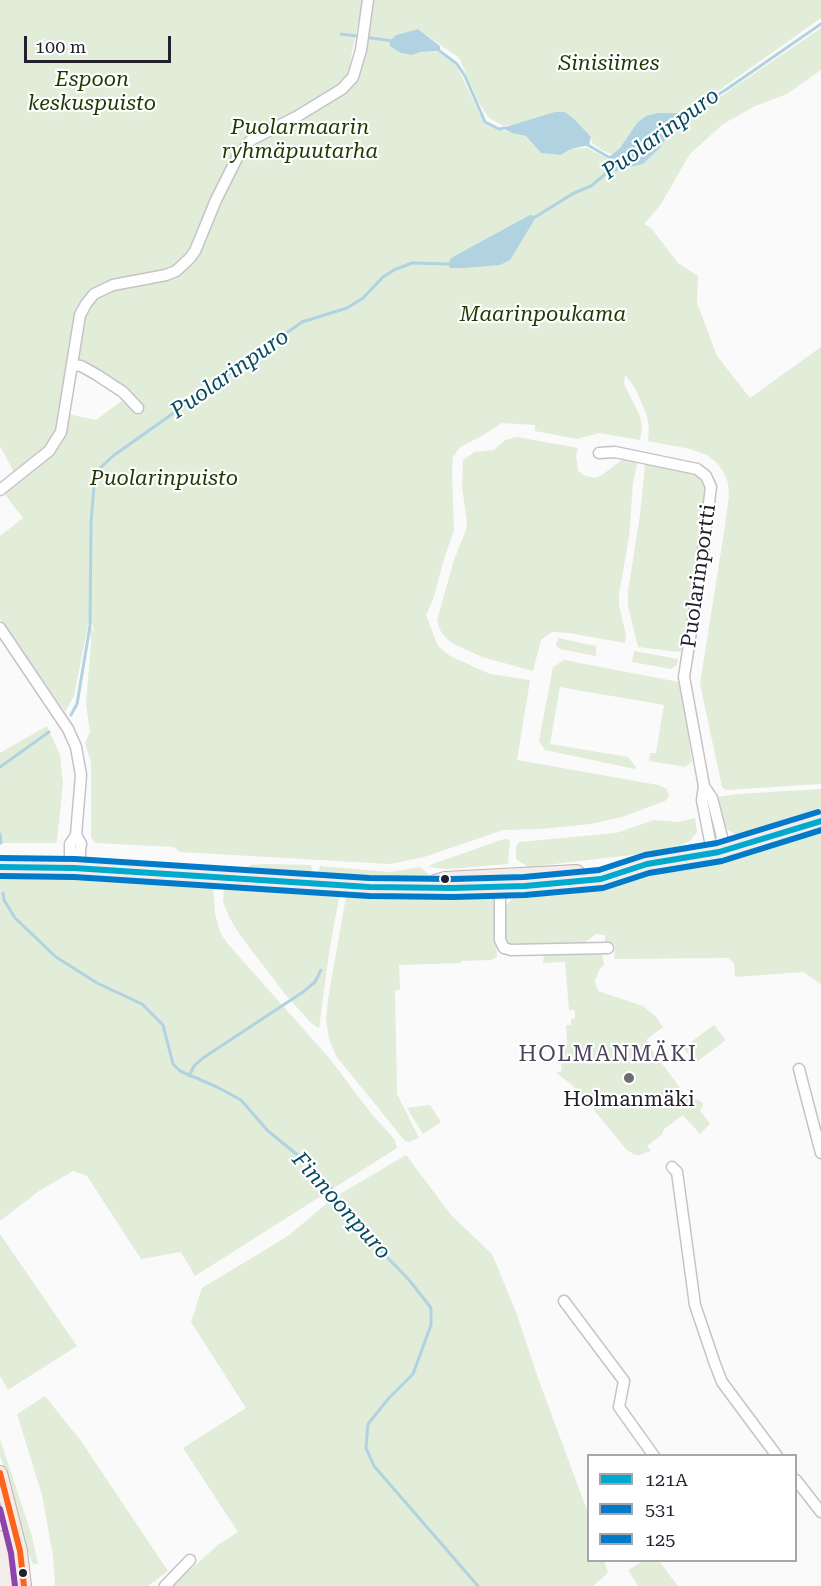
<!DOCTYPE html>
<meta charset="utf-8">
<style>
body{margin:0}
#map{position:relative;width:821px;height:1586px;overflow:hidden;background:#fafafa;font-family:"Roboto Serif",serif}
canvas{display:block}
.legend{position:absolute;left:587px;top:1454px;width:210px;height:108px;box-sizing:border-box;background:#fff;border:2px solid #a7a6aa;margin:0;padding:8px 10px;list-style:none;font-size:18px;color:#24202b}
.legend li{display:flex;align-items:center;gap:12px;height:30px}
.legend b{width:30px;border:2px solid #a7a6aa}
.scale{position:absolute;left:24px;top:36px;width:147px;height:27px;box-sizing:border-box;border:3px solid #24202b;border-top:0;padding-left:8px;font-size:18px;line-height:21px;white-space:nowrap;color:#24202b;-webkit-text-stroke:4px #fff;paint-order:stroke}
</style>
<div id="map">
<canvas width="821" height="1586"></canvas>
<ul class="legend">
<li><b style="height:8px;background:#00a9ce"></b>121A</li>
<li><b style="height:8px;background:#007ac9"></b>531</li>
<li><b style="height:8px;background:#007ac9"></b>125</li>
</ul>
<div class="scale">100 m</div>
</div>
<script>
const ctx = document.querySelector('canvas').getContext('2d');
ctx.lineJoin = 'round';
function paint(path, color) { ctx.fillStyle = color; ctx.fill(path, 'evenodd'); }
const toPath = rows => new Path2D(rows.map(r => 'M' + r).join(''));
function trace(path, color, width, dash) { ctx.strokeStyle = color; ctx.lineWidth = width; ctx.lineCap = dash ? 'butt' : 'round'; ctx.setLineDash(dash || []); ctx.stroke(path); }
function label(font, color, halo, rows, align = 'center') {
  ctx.font = font + ' "Roboto Serif",serif'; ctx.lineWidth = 4.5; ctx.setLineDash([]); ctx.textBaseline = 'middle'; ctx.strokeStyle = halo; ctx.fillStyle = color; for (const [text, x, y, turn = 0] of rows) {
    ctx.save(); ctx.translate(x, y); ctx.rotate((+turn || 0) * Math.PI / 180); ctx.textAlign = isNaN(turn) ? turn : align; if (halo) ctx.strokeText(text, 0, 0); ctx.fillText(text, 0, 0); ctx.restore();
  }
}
paint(toPath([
 [0,0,363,0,350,62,361,68,373,0,821,0,821,18,721,89,685,110,679,113,658,113,637,123,620,148,613,155,602,150,592,143,591,137,570,116,504,126,489,118,480,105,459,58,418,29,396,35,401,53,412,55,420,52,438,52,457,66,483,121,490,127,526,136,541,153,561,155,571,149,587,148,609,159,607,168,612,172,643,164,660,148,666,138,689,118,821,28,821,70,787,94,755,106,723,124,690,154,661,204,644,224,651,228,678,263,698,276,697,303,717,356,750,398,821,347,821,784,726,790,722,787,700,684,724,532,729,496,728,483,723,471,716,462,707,455,690,449,648,441,649,429,647,416,635,388,625,375,624,384,640,416,642,428,640,440,599,433,577,439,535,431,535,425,502,423,478,438,460,447,453,457,452,470,454,530,443,562,434,597,426,615,438,646,450,656,490,674,530,680,517,760,658,785,667,789,669,796,665,801,622,817,590,824,542,829,503,830,424,857,390,864,180,852,174,847,96,843,91,838,91,763,85,743,90,732,86,704,91,642,90,626,95,634,93,626,89,620,74,696,65,712,0,619,0,536,23,518,3,492,15,474,0,446],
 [67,369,81,371,124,399,96,420,72,415,63,407],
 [517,437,578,448,576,456,578,471,583,475,590,477,596,478,602,475,622,460,628,458,638,460,633,483,629,537,619,594,619,605,626,635,625,643,569,633,552,632,541,640,533,671,482,657,454,644,446,638,440,630,437,620,454,560,466,530,467,522,462,487,463,460,475,452,494,450,505,440],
 [648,462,694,473,700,477,706,493,682,650,679,652,638,647,628,606,628,591,640,515,645,465],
 [558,638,596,646,596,656,560,649,556,645],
 [634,651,678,659,677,665,671,669,632,662],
 [564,660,679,682,681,685,692,762,685,767,649,761,650,753,656,753,664,705,560,687,550,744,628,757,636,767,635,769,545,750,539,741,553,667],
 [47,726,60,755,63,783,57,841,55,843,0,843,0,753],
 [821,789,821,814,745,837,736,835,727,829,720,814,717,797,738,794],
 [695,818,697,832,690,841,679,846,641,854,528,867,516,859,516,846,519,842,616,833,654,820,679,822],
 [821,827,821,984,803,972,735,977,734,963,728,958,614,959,615,945,605,942,605,935,596,934,581,945,515,947,509,944,505,939,504,907,512,899,521,895,557,896,608,889,608,883,641,872,708,861],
 [504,839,508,839,510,841,508,864,447,869,429,867,430,865],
 [266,864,311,865,312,870,315,873,319,870,320,866,390,872,420,867,432,877,407,880,367,879,288,874,249,867,250,865],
 [0,873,47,873,213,886,215,914,220,932,227,943,330,1059,370,1112,395,1140,397,1148,195,1276,181,1252,141,1259,87,1176,73,1171,39,1191,0,1221],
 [224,887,310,887,333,889,340,893,330,946,319,1028,311,1023,285,994,240,935,229,917,223,901],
 [490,892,495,900,497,957,491,960,461,961,461,963,399,965,400,989,395,991,397,1094,419,1138,409,1142,405,1141,336,1056,329,1039,326,1020,328,999,346,897,350,894,381,896,407,893],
 [602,953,604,965,599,970,595,981,598,991,643,1006,656,1017,663,1027,647,1039,648,1045,687,1097,699,1100,703,1103,703,1107,700,1110,710,1124,700,1134,683,1115,664,1129,662,1134,647,1146,651,1151,639,1155,633,1154,626,1149,584,1098,571,1084,556,1073,562,1071,560,1059,567,1045,566,1025,571,1025,571,1019,575,1018,575,1010,569,1010,565,962,543,963,544,955],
 [714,1025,726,1040,695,1063,683,1048],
 [430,1105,441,1122,423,1134,407,1108],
 [406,1155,452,1216,492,1254,516,1312,538,1378,588,1513,588,1560,604,1561,608,1573,593,1586,172,1586,219,1544,238,1532,183,1448,246,1408,191,1322,202,1288,288,1236,333,1198],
 [0,1234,77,1346,8,1390,0,1376],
 [45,1396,81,1441,168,1571,148,1586,55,1586,53,1556,42,1495,17,1414],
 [0,1439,32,1536,38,1564,33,1564,25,1544,9,1481,0,1456],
 [645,1560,659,1561,678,1586,638,1586,628,1570]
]), '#e1ecd9');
paint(toPath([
 [418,29,440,46,440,51,420,52,412,55,401,53,390,46,390,41,396,35],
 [685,110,689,118,666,138,660,148,643,164,612,172,609,171,607,168,609,157,620,148,637,123,646,116,658,113,679,113],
 [555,112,565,112,575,120,591,137,589,145,571,149,561,155,541,153,526,136,512,133,502,128],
 [530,215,535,216,533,222,510,260,500,265,464,268,450,268,448,264,451,258]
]), '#b1d3e1');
trace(toPath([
 [341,34,393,41],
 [437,49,457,64,465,76,485,122,499,129,504,128],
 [685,115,727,89,821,24],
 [586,144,612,159],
 [532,219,574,193,591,186,610,170],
 [71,715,77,704,90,626,91,523,94,486,100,468,113,456,302,322,347,308,363,298,383,277,394,270,412,263,449,264],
 [0,767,49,732],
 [0,834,1,843],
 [3,893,4,900,15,918,56,957,97,983,142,1004,163,1025,173,1064,180,1071,217,1087,241,1100,268,1131,305,1161,328,1184,360,1229,410,1281,431,1308,431,1325,413,1374,389,1398,368,1424,366,1448,374,1466,478,1586],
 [189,1076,194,1066,203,1058,303,992,315,982,321,970]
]), '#b1d3e1', 3);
const minor = toPath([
 [72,365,81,366,97,375,123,392,138,408],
 [599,453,615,452,697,469,706,476,711,487,701,567,684,677,704,786,702,800,710,841,719,852],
 [0,490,49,451,61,432,80,315,86,304,94,294,113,285,166,275,176,271,190,258,195,251,216,200,238,156,251,140,296,117,342,89,353,77,361,50,368,0],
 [0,628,68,729,76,747,81,775,76,835,70,844,70,857,74,868],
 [704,786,712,798,722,837,719,852],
 [74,868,80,857,80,851,81,844,76,835],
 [500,881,500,940,504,948,511,950,608,948],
 [799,1069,821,1153],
 [672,1167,677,1172,695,1305,715,1364,722,1382,777,1456],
 [564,1301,624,1381,619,1407,654,1456],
 [796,1480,821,1512],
 [165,1586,190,1560]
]);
const major = toPath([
 [638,865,719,852,821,821],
 [0,867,74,868,369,887,453,888,525,886,601,879,647,864],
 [435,882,445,879,577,872],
 [0,1473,20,1551,24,1586],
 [0,1538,7,1586]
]);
trace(minor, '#c5c3c9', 13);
trace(major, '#c0b2ae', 16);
trace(minor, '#fefefe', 10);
trace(major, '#f3ece9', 14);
trace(toPath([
 [0,867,74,868,369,887,453,888,525,886,601,879,647,864,719,852,821,821]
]), '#00a9ce', 6);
trace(toPath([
 [0,876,74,877,369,896,453,897,525,895,603,888,649,873,722,861,821,830]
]), '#007ac9', 6);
trace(toPath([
 [0,858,75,859,369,878,453,879,524,877,599,870,645,855,717,843,818,812]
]), '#007ac9', 6);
trace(toPath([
 [0,1473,20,1551,24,1586]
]), '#ff6319', 6);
trace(toPath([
 [0,1509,11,1553,15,1586]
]), '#8e44ad', 6);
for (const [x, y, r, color] of [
 [445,879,5,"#24202b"],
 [629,1078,6,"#6f6c73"],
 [23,1573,5,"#24202b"]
]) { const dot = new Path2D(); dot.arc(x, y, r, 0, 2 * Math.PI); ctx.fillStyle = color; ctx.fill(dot); trace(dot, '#fff', 2); }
label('italic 21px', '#1e3900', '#fff', [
 ["Sinisiimes",609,64],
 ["Espoon",92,80],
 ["keskuspuisto",92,104],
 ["Puolarmaarin",300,128],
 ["ryhmäpuutarha",300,152],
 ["Maarinpoukama",543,315],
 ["Puolarinpuisto",164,479]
]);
label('21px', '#24202b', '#fff', [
 ["Puolarinportti",699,576,-82]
]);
label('21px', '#24202b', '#fff', [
 ["Holmanmäki",629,1100]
]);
label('italic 22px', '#064a5f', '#fff', [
 ["Puolarinpuro",661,134,-36],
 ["Puolarinpuro",230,374,-35],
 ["Finnoonpuro",341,1206,48]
]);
ctx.letterSpacing = '1.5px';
label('22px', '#4c425c', '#fff', [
 ["HOLMANMÄKI",608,1055]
]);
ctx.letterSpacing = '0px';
</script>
